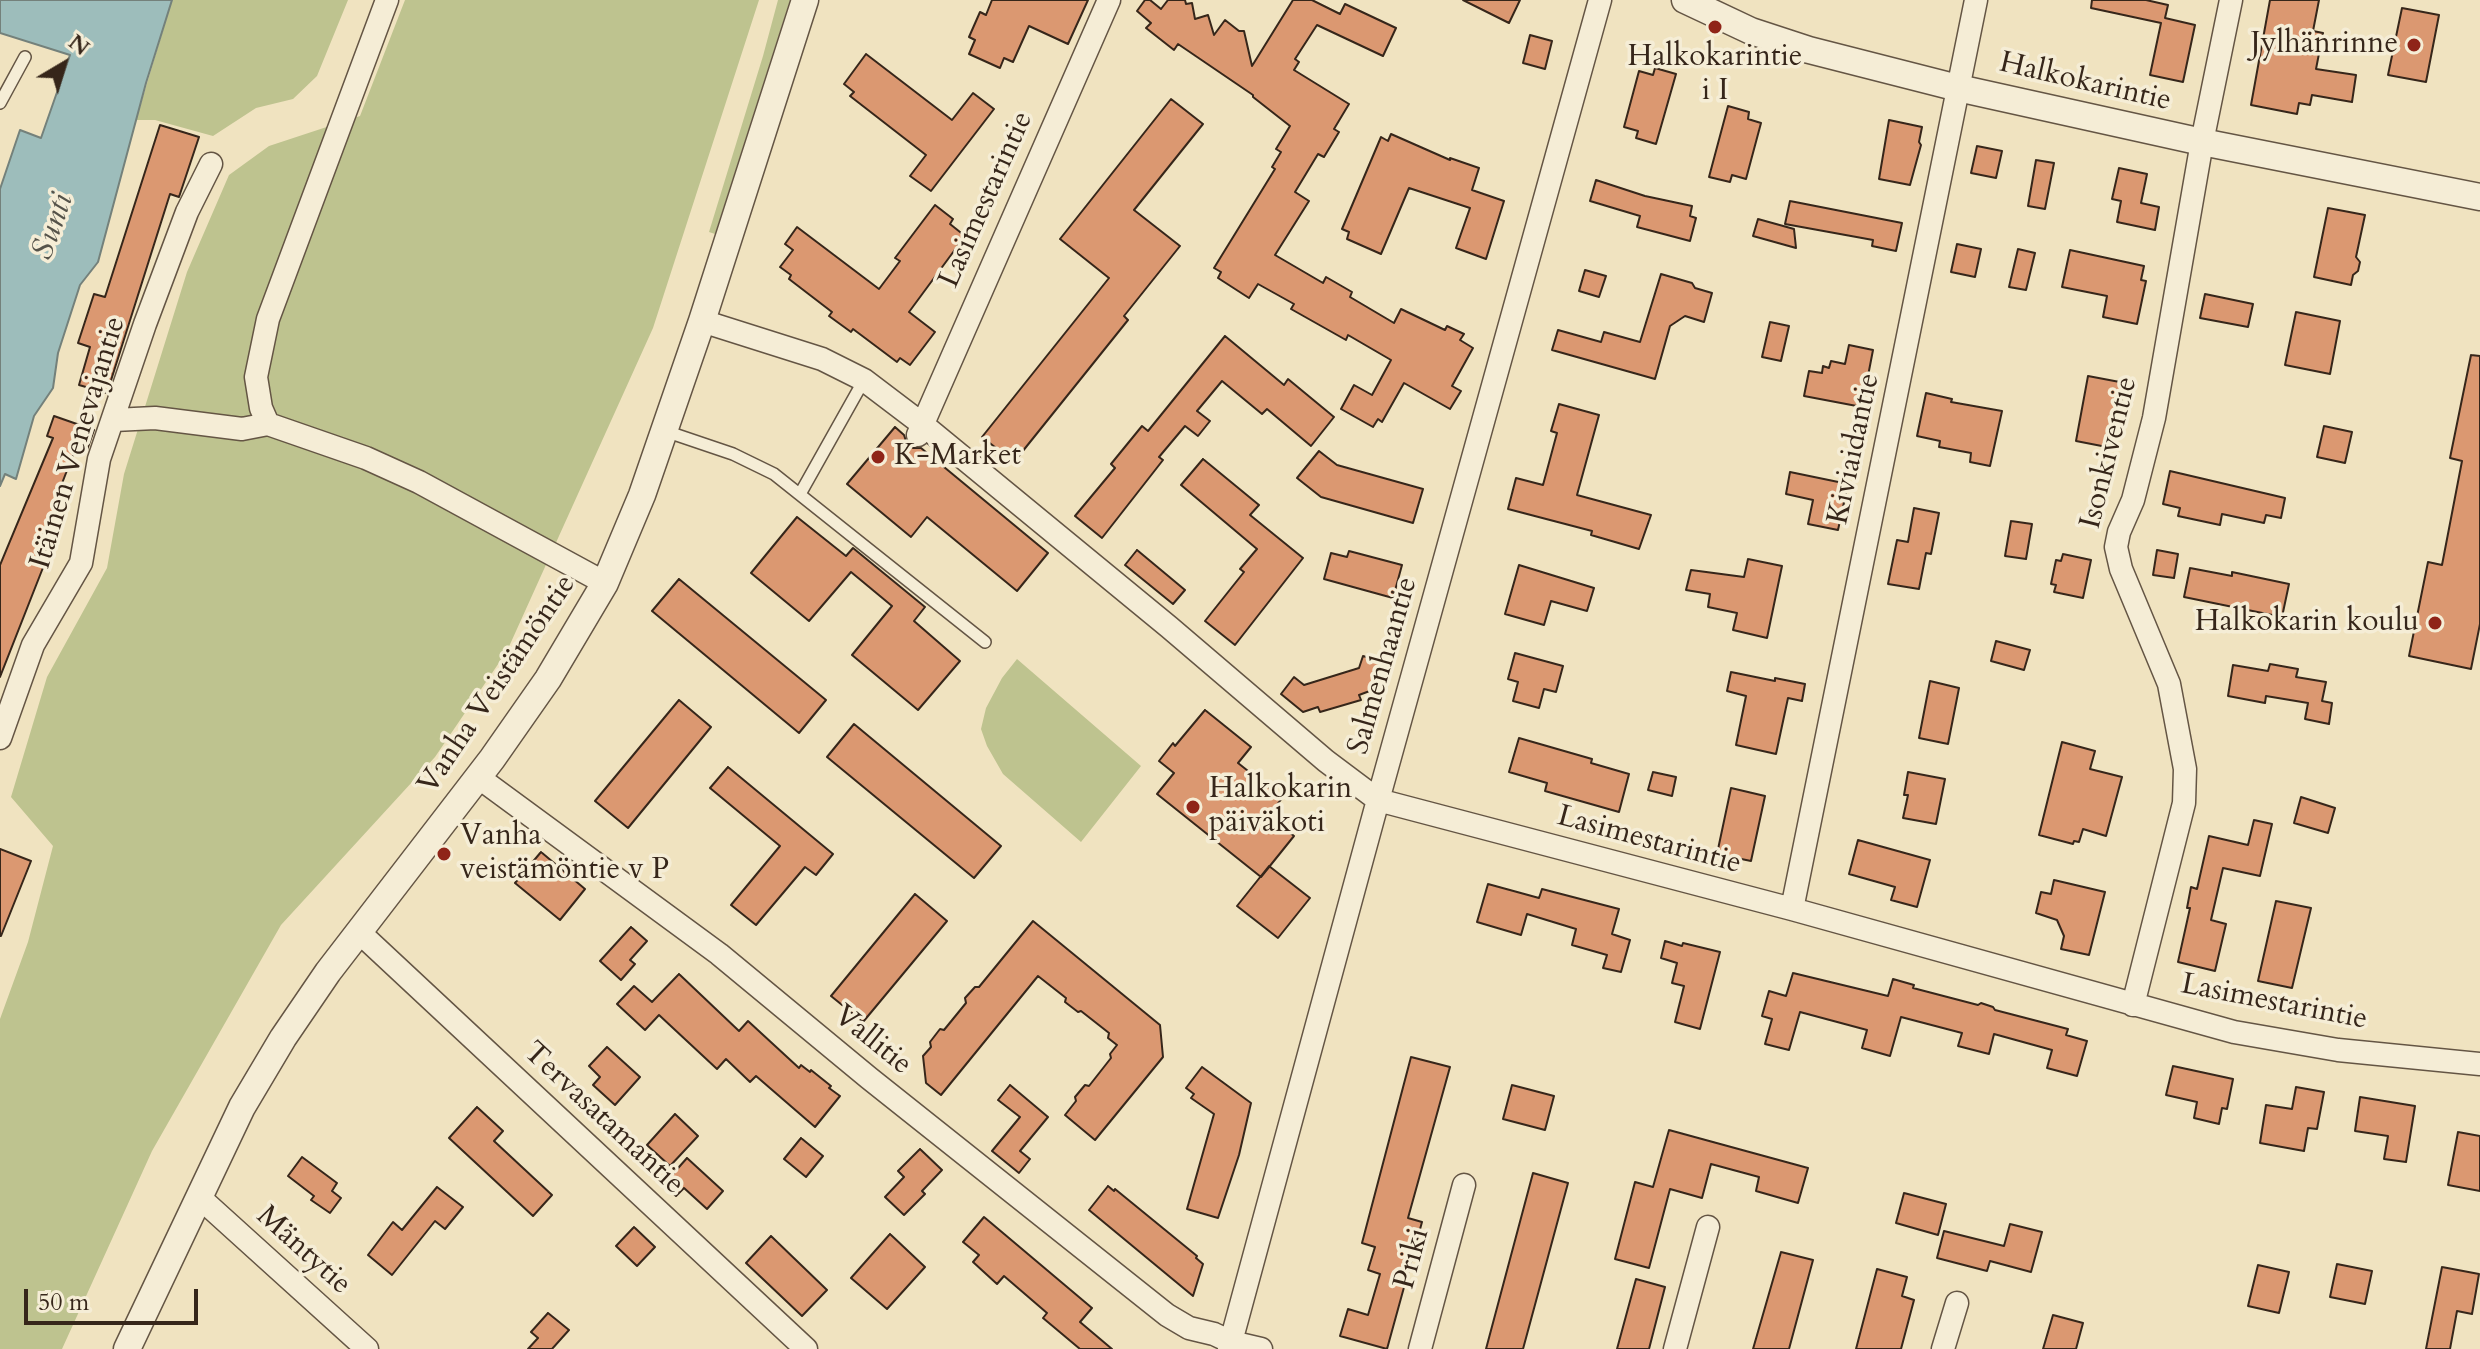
<!DOCTYPE html>
<meta charset="utf-8">
<style>
body{margin:0}
#map{position:relative;width:2480px;height:1349px;overflow:hidden;background:#f0e3c0;font-family:Cardo,serif}
canvas{display:block}
.north{position:absolute;left:24px;top:24px;width:80px;height:80px;-webkit-text-stroke:6px #f5edd6;paint-order:stroke;rotate:38deg;font-size:22px;font-weight:700;line-height:32px;text-align:center;color:#36261a}
.north::after{content:'';display:block;margin:auto;width:28px;height:36px;background:#36261a;clip-path:polygon(50% 0,100% 100%,50% 72%,0 100%)}
.scale{position:absolute;left:24px;top:1289px;width:174px;height:36px;box-sizing:border-box;border:4px solid #36261a;border-top:0;padding-left:10px;font-size:24px;line-height:28px;white-space:nowrap;color:#36261a;-webkit-text-stroke:6px #f5edd6;paint-order:stroke}
</style>
<div id="map">
<canvas width="2480" height="1349"></canvas>
<div class="north">N</div>
<div class="scale">50 m</div>
</div>
<script>
const ctx = document.querySelector('canvas').getContext('2d');
ctx.lineJoin = 'round';
function paint(path, color) { ctx.fillStyle = color; ctx.fill(path, 'evenodd'); }
const toPath = rows => new Path2D(rows.map(r => 'M' + r).join(''));
function trace(path, color, width, dash) { ctx.strokeStyle = color; ctx.lineWidth = width; ctx.lineCap = dash ? 'butt' : 'round'; ctx.setLineDash(dash || []); ctx.stroke(path); }
function label(font, color, halo, rows, align = 'center') {
  ctx.font = font + ' Cardo,serif'; ctx.lineWidth = 7; ctx.setLineDash([]); ctx.textBaseline = 'middle'; ctx.strokeStyle = halo; ctx.fillStyle = color; for (const [text, x, y, turn = 0] of rows) {
    ctx.save(); ctx.translate(x, y); ctx.rotate((+turn || 0) * Math.PI / 180); ctx.textAlign = isNaN(turn) ? turn : align; if (halo) ctx.strokeText(text, 0, 0); ctx.fillText(text, 0, 0); ctx.restore();
  }
}
paint(toPath([
 [172,0,348,0,317,76,293,99,256,108,213,136,155,120,136,120],
 [405,0,759,0,653,328,507,651,435,757,281,925,152,1151,62,1349,0,1349,0,1019,28,942,53,846,11,797,47,677,107,568,124,474,187,272,229,175,269,146,360,116],
 [778,0,790,0,715,234,709,232,763,56],
 [1017,659,1141,766,1081,842,1003,774,987,746,981,729,986,708,1002,678]
]), '#bec38f');
const water = toPath([
 [0,0,172,0,146,83,98,262,80,285,58,353,53,388,34,416,16,479,5,474,0,486,0,189,20,130,41,138,70,55,0,33,0,0]
]);
paint(water, '#9dbdbb');
trace(water, '#74817b', 2);
const building = toPath([
 [992,0,1088,0,1068,44,1029,26,1013,62,1004,58,1000,68,969,54,975,40,969,37,980,12,986,15,992,0],
 [1145,0,1150,0,1161,9,1168,0,1185,0,1186,4,1192,3,1195,19,1208,15,1214,35,1225,20,1239,31,1244,31,1252,66,1293,0,1312,0,1340,14,1345,4,1396,28,1383,56,1317,25,1295,59,1299,62,1294,70,1349,104,1334,129,1339,132,1324,157,1318,154,1295,192,1309,201,1275,255,1323,283,1326,277,1352,292,1350,297,1394,323,1401,309,1445,330,1447,326,1464,334,1460,340,1473,348,1452,386,1461,391,1450,409,1404,383,1382,422,1378,419,1373,427,1341,409,1354,385,1372,395,1391,360,1348,335,1346,340,1291,309,1294,304,1258,284,1249,298,1218,278,1221,272,1214,268,1275,169,1272,167,1281,152,1276,149,1290,126,1253,97,1253,95,1178,44,1174,50,1146,28,1151,23,1137,11,1145,0],
 [1463,0,1520,0,1509,23,1463,0],
 [2092,0,2146,0,2168,5,2165,18,2195,25,2183,82,2150,75,2161,23,2091,8,2092,0],
 [2270,0,2319,0,2313,31,2323,33,2316,69,2356,75,2352,102,2312,95,2310,105,2299,103,2297,114,2251,105,2270,0],
 [2402,8,2439,15,2426,82,2388,75,2402,8],
 [1530,35,1552,41,1545,69,1523,63,1530,35],
 [866,54,952,120,973,93,994,109,931,191,910,176,926,155,850,96,854,92,844,84,866,54],
 [1655,68,1676,74,1656,144,1636,138,1638,131,1624,127,1639,71,1653,75,1655,68],
 [1171,99,1203,124,1134,210,1180,246,1124,316,1128,320,1014,462,982,437,1109,278,1060,239,1171,99],
 [1728,106,1749,112,1748,119,1761,123,1746,179,1732,175,1730,182,1709,177,1728,106],
 [1889,120,1922,127,1919,142,1921,145,1910,185,1879,179,1889,120],
 [160,125,199,137,179,197,170,194,107,393,79,385,90,347,78,343,94,294,105,297,160,125],
 [1391,134,1450,160,1450,158,1479,168,1472,190,1504,201,1486,259,1456,248,1470,208,1409,188,1381,254,1347,239,1349,232,1342,229,1381,137,1388,141,1391,134],
 [1977,146,2002,151,1996,178,1971,173,1977,146],
 [2036,160,2054,163,2045,209,2028,206,2036,160],
 [2119,168,2147,174,2141,203,2159,207,2155,230,2117,222,2121,201,2112,199,2119,168],
 [1596,180,1645,196,1692,206,1690,216,1696,218,1690,241,1637,227,1640,216,1590,201,1596,180],
 [1790,201,1902,223,1896,251,1872,246,1873,240,1785,224,1790,201],
 [935,205,953,219,950,224,965,236,909,312,935,332,910,365,900,358,897,362,853,329,851,332,829,316,832,312,789,279,791,275,780,267,793,250,785,244,797,227,879,289,900,261,895,258,935,205],
 [2328,208,2365,215,2356,257,2360,262,2358,271,2353,275,2351,285,2314,277,2328,208],
 [1758,219,1794,229,1796,248,1753,236,1758,219],
 [1957,244,1981,249,1975,277,1951,272,1957,244],
 [2018,249,2035,253,2026,290,2009,287,2018,249],
 [2070,250,2144,266,2141,280,2146,281,2137,324,2103,317,2107,296,2062,287,2070,250],
 [1585,270,1606,276,1599,297,1579,291,1585,270],
 [1661,274,1692,283,1695,288,1712,293,1704,322,1685,316,1670,326,1655,379,1552,350,1558,330,1601,342,1604,332,1640,342,1661,274],
 [2205,294,2253,304,2248,327,2200,318,2205,294],
 [2296,312,2340,321,2330,374,2285,365,2296,312],
 [1770,322,1789,326,1781,361,1762,357,1770,322],
 [1225,336,1284,385,1288,379,1334,417,1311,446,1267,409,1262,414,1222,381,1197,411,1210,421,1198,436,1185,426,1159,457,1163,460,1102,538,1075,516,1115,468,1111,464,1142,426,1148,431,1225,336],
 [1849,345,1873,350,1862,407,1804,396,1809,371,1822,373,1823,366,1829,368,1831,361,1845,364,1849,345],
 [2471,355,2480,356,2480,624,2471,669,2409,656,2428,562,2442,565,2462,461,2450,458,2471,355],
 [2088,376,2125,383,2112,448,2076,441,2088,376],
 [1926,393,1952,399,1951,402,2002,411,1990,466,1970,462,1971,453,1939,447,1940,441,1917,436,1926,393],
 [1559,404,1599,415,1577,495,1651,515,1639,549,1591,535,1592,531,1508,509,1516,478,1543,485,1557,433,1551,431,1559,404],
 [54,416,94,430,87,450,76,447,61,486,68,489,42,559,46,560,0,677,0,565,53,438,47,436,54,416],
 [2324,426,2352,432,2345,463,2317,457,2324,426],
 [895,427,904,435,907,444,913,448,921,448,1048,553,1017,591,927,517,911,537,847,484,895,427],
 [1319,451,1337,465,1423,489,1413,523,1321,497,1297,478,1319,451],
 [1203,459,1259,505,1250,515,1303,558,1235,645,1205,621,1244,572,1240,569,1257,549,1181,485,1203,459],
 [2170,471,2285,498,2281,518,2266,515,2264,523,2222,514,2220,525,2178,516,2180,508,2163,504,2170,471],
 [1790,472,1848,484,1838,530,1808,524,1813,500,1786,494,1790,472],
 [1914,508,1939,513,1931,554,1926,553,1919,589,1888,584,1897,540,1908,542,1914,508],
 [797,517,846,556,853,548,925,607,914,621,960,661,918,710,852,655,892,606,851,572,809,621,751,573,797,517],
 [2011,521,2032,524,2026,559,2005,556,2011,521],
 [1137,550,1185,590,1173,604,1125,565,1137,550],
 [2157,550,2178,554,2174,578,2153,575,2157,550],
 [1349,551,1402,565,1393,598,1324,579,1331,553,1347,557,1349,551],
 [2063,554,2091,560,2083,598,2054,592,2056,585,2051,584,2056,560,2061,561,2063,554],
 [1748,559,1782,566,1767,638,1733,630,1737,613,1708,607,1710,594,1686,590,1691,570,1744,577,1748,559],
 [1519,565,1594,588,1587,611,1551,601,1544,625,1505,614,1519,565],
 [2190,568,2232,576,2232,572,2289,584,2282,617,2184,597,2190,568],
 [679,579,826,700,799,733,652,611,679,579],
 [1996,641,2030,650,2024,670,1991,661,1996,641],
 [1515,653,1563,666,1556,692,1544,689,1539,708,1513,701,1518,682,1508,679,1515,653],
 [1363,656,1383,662,1375,689,1359,695,1361,700,1320,712,1318,707,1303,712,1281,694,1294,677,1304,685,1359,668,1363,656],
 [2270,664,2298,669,2296,677,2326,682,2322,701,2332,703,2329,724,2305,719,2308,703,2266,696,2265,703,2228,696,2233,665,2268,671,2270,664],
 [1731,672,1775,681,1775,678,1805,684,1802,701,1788,698,1776,754,1736,745,1746,696,1727,691,1731,672],
 [1930,681,1959,688,1948,744,1919,738,1930,681],
 [679,700,711,727,628,828,595,801,679,700],
 [1205,710,1251,747,1238,763,1282,798,1269,816,1294,836,1261,877,1157,794,1174,773,1159,761,1173,743,1175,746,1205,710],
 [854,724,1001,846,974,878,827,757,854,724],
 [1519,738,1592,759,1591,763,1629,774,1619,812,1545,791,1547,783,1509,772,1519,738],
 [2062,742,2095,751,2090,769,2122,777,2106,836,2083,829,2079,842,2074,841,2073,844,2039,835,2062,742],
 [728,767,833,854,816,875,805,867,756,925,731,905,780,846,710,788,728,767],
 [1653,772,1676,777,1672,796,1648,790,1653,772],
 [1908,772,1945,779,1936,824,1903,818,1908,795,1904,795,1908,772],
 [1731,788,1765,796,1751,861,1717,854,1731,788],
 [2301,797,2335,808,2328,833,2294,823,2301,797],
 [2254,820,2272,824,2260,876,2223,868,2211,920,2226,924,2215,971,2178,962,2190,908,2187,908,2191,887,2197,889,2209,836,2248,845,2254,820],
 [1858,840,1930,860,1917,907,1891,900,1895,887,1849,874,1858,840],
 [0,849,31,861,1,936,0,936,0,849],
 [541,852,585,889,560,920,515,883,541,852],
 [1269,866,1310,898,1278,938,1237,906,1269,866],
 [2054,880,2105,892,2089,955,2061,949,2064,936,2057,920,2036,913,2041,892,2051,894,2054,880],
 [1488,884,1539,898,1542,889,1619,909,1612,934,1630,940,1621,972,1603,968,1607,955,1572,945,1576,929,1527,914,1521,935,1477,922,1488,884],
 [915,894,947,921,863,1022,831,996,915,894],
 [2276,901,2311,908,2292,988,2258,981,2276,901],
 [1033,921,1160,1025,1163,1057,1095,1140,1065,1115,1076,1101,1075,1097,1085,1085,1089,1086,1111,1058,1110,1054,1117,1045,1108,1038,1109,1033,1081,1011,1078,1012,1065,1002,1066,998,1038,976,941,1095,926,1083,923,1056,931,1047,930,1042,940,1029,944,1030,966,1003,965,998,975,987,979,987,1033,921],
 [631,927,647,941,630,960,635,964,621,980,600,961,631,927],
 [1665,941,1682,946,1683,943,1720,952,1700,1029,1675,1022,1684,986,1672,983,1677,963,1661,958,1665,941],
 [1793,973,1888,996,1893,979,1914,985,1913,988,1978,1005,1981,1003,1993,1007,1995,1010,2068,1029,2066,1035,2087,1041,2077,1076,2047,1068,2052,1050,1994,1034,1989,1054,1958,1046,1962,1033,1901,1017,1890,1056,1862,1048,1867,1030,1800,1012,1789,1050,1765,1044,1772,1019,1762,1016,1769,991,1786,996,1793,973],
 [679,974,739,1031,748,1021,799,1068,801,1065,810,1072,811,1070,831,1086,829,1088,840,1096,815,1127,756,1076,750,1082,726,1059,717,1069,659,1015,645,1030,617,1004,634,986,652,1002,679,974],
 [607,1047,640,1077,615,1105,593,1085,600,1077,589,1066,607,1047],
 [1411,1057,1450,1067,1408,1218,1422,1222,1387,1349,1340,1336,1348,1309,1368,1315,1380,1274,1368,1270,1375,1247,1362,1243,1411,1057],
 [2173,1066,2233,1079,2227,1109,2222,1108,2219,1124,2194,1118,2197,1102,2166,1095,2173,1066],
 [1202,1067,1251,1103,1239,1155,1218,1218,1187,1209,1214,1114,1191,1098,1194,1094,1186,1088,1202,1067],
 [1010,1085,1048,1117,1020,1151,1030,1159,1019,1173,992,1151,1020,1117,998,1100,1010,1085],
 [1512,1085,1554,1096,1545,1130,1503,1119,1512,1085],
 [2296,1087,2324,1092,2317,1129,2308,1128,2304,1151,2260,1143,2266,1105,2292,1109,2296,1087],
 [2360,1097,2415,1106,2406,1162,2384,1159,2388,1136,2355,1131,2360,1097],
 [477,1107,503,1131,494,1141,552,1195,533,1216,449,1138,477,1107],
 [675,1114,698,1136,670,1166,647,1145,675,1114],
 [1669,1130,1808,1168,1798,1203,1756,1191,1759,1177,1711,1164,1702,1198,1670,1189,1649,1268,1615,1259,1635,1182,1653,1187,1669,1130],
 [2458,1132,2480,1136,2480,1191,2448,1185,2458,1132],
 [801,1138,823,1156,806,1177,784,1159,801,1138],
 [920,1149,942,1170,922,1191,925,1194,904,1215,885,1197,904,1177,898,1171,920,1149],
 [302,1157,337,1183,332,1191,341,1198,330,1213,311,1200,314,1196,288,1176,302,1157],
 [687,1158,723,1191,707,1209,684,1188,676,1196,664,1184,687,1158],
 [1533,1173,1568,1183,1523,1349,1486,1349,1533,1173],
 [1108,1186,1114,1191,1115,1189,1197,1256,1196,1258,1203,1264,1193,1296,1089,1210,1108,1186],
 [437,1187,463,1207,445,1229,435,1221,392,1275,368,1255,393,1222,402,1230,437,1187],
 [1904,1193,1946,1204,1938,1235,1896,1223,1904,1193],
 [984,1217,1092,1308,1080,1322,1112,1349,1080,1349,1043,1318,1047,1313,1004,1276,997,1284,973,1262,979,1255,963,1242,984,1217],
 [2010,1224,2042,1232,2031,1272,1990,1261,1987,1271,1937,1258,1944,1231,2004,1246,2010,1224],
 [634,1227,655,1247,637,1266,616,1246,634,1227],
 [890,1234,925,1267,887,1309,851,1278,890,1234],
 [771,1236,827,1290,802,1316,746,1263,771,1236],
 [1781,1252,1813,1260,1789,1349,1753,1349,1781,1252],
 [2337,1264,2372,1271,2365,1304,2330,1297,2337,1264],
 [2258,1265,2289,1272,2279,1313,2248,1306,2258,1265],
 [2442,1267,2479,1274,2472,1314,2457,1311,2450,1349,2426,1349,2442,1267],
 [1877,1269,1907,1277,1902,1296,1914,1300,1901,1349,1856,1349,1877,1269],
 [1636,1279,1665,1287,1649,1349,1617,1349,1636,1279],
 [548,1313,569,1330,552,1349,528,1349,538,1338,531,1332,548,1313],
 [2053,1315,2083,1323,2076,1349,2043,1349,2053,1315]
]);
paint(building, '#db9871');
trace(building, '#36261a', 2);
const service = toPath([
 [0,103,25,57],
 [665,431,733,454,774,474,985,642],
 [800,494,864,380]
]);
const minor = toPath([
 [387,0,268,319,256,377,261,408,268,424,366,458,419,482,605,583],
 [702,321,822,359,864,380,922,424,1169,627,1326,761,1378,800,1792,909,2234,1032,2338,1050,2480,1064],
 [114,420,155,418,242,429,268,424],
 [918,435,1109,0],
 [0,738,33,645,81,563,99,459,145,324,187,212,211,164],
 [478,777,719,954,869,1078,1167,1315,1189,1328,1214,1334,1231,1342,1261,1349],
 [1792,909,1976,0],
 [359,932,806,1349],
 [2133,1005,2184,803,2185,769,2169,684,2121,569,2116,547,2119,532,2133,500,2154,418,2202,142,2231,0],
 [199,1197,367,1349],
 [1229,1349,1378,800,1600,0],
 [1420,1349,1464,1185],
 [1675,1349,1708,1227],
 [1943,1349,1957,1303]
]);
const tertiary = toPath([
 [1685,0,1751,31,1809,50,1958,88,2202,142,2480,197],
 [127,1349,242,1107,283,1038,328,972,492,759,548,679,605,583,642,495,702,321,805,0]
]);
trace(service, '#645544', 14);
trace(minor, '#645544', 25);
trace(tertiary, '#645544', 29);
trace(service, '#f5edd6', 11);
trace(minor, '#f5edd6', 22);
trace(tertiary, '#f5edd6', 26);
for (const [x, y, r, color] of [
 [1715,27,8,"#8f2418"],
 [2414,45,8,"#8f2418"],
 [878,457,8,"#8f2418"],
 [2435,623,8,"#8f2418"],
 [1193,807,8,"#8f2418"],
 [444,854,8,"#8f2418"]
]) { const dot = new Path2D(); dot.arc(x, y, r, 0, 2 * Math.PI); ctx.fillStyle = color; ctx.fill(dot); trace(dot, '#f5edd6', 3); }
label('30px', '#36261a', '#f5edd6', [
 ["Jylhänrinne",2398,45,"right"],
 ["Halkokarintie",1715,58,"center"],
 ["i I",1715,92,"center"],
 ["K-Market",894,457],
 ["Halkokarin koulu",2419,623,"right"],
 ["Halkokarin",1209,790],
 ["päiväkoti",1209,824],
 ["Vanha",460,837],
 ["veistämöntie v P",460,871]
], 'left');
label('30px', '#36261a', '#f5edd6', [
 ["Halkokarintie",2085,83,13],
 ["Lasimestarintie",987,200,-66],
 ["Itäinen Venevajantie",79,443,-73],
 ["Kiviaidantie",1855,449,-78],
 ["Isonkiventie",2110,453,-76],
 ["Salmenhaantie",1384,666,-74],
 ["Vanha Veistämöntie",498,685,-56],
 ["Lasimestarintie",1649,841,15],
 ["Lasimestarintie",2274,1003,11],
 ["Vallitie",872,1041,39],
 ["Tervasatamantie",603,1119,43],
 ["Mäntytie",303,1251,42],
 ["Priki",1413,1259,-75]
]);
label('italic 32px', '#55534a', '#f5edd6', [
 ["Sunti",54,227,-71]
]);
</script>
